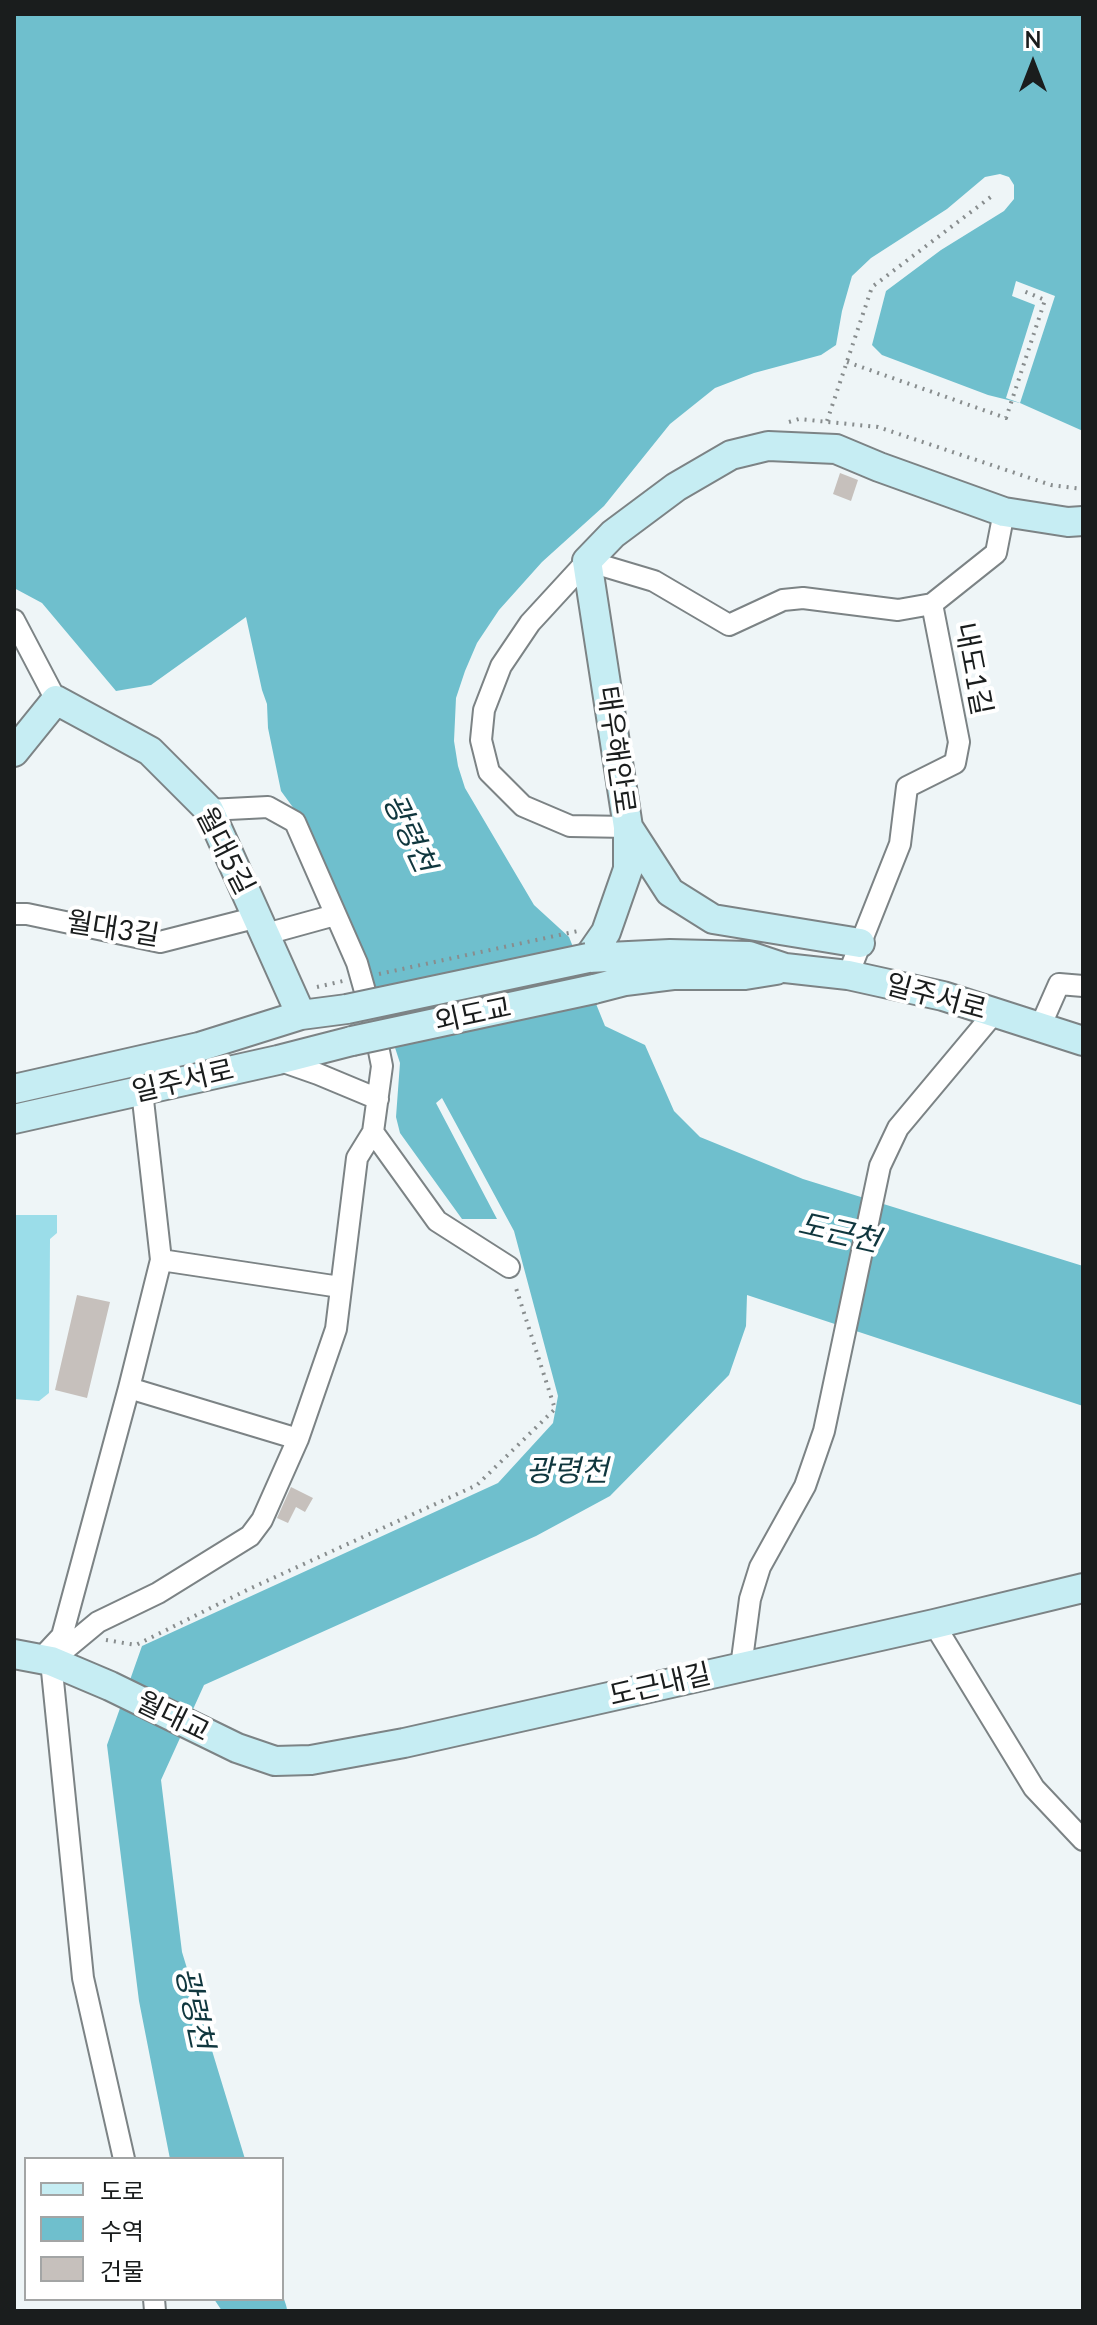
<!DOCTYPE html>
<meta charset="utf-8">
<style>
body{margin:0}
#map{position:relative;width:1097px;height:2325px;overflow:hidden;background:#eef5f7;font-family:Lato,"Noto Sans KR",sans-serif}
canvas{display:block}
.frame{position:absolute;inset:0;border:16px solid #1a1d1d;pointer-events:none}
.legend{position:absolute;left:24px;top:2157px;width:260px;height:144px;box-sizing:border-box;background:#fff;border:2px solid #a3a5a5;margin:0;padding:10px 14px;list-style:none;font-size:24px;color:#1a1d1d}
.legend li{display:flex;align-items:center;gap:16px;height:40px}
.legend b{width:40px;border:2px solid #a3a5a5}
.north{position:absolute;left:993px;top:24px;width:80px;height:80px;-webkit-text-stroke:6px #fff;paint-order:stroke;rotate:0deg;font-size:22px;font-weight:700;line-height:32px;text-align:center;color:#1a1d1d}
.north::after{content:'';display:block;margin:auto;width:28px;height:36px;background:#1a1d1d;clip-path:polygon(50% 0,100% 100%,50% 72%,0 100%)}
</style>
<div id="map">
<canvas width="1097" height="2325"></canvas>
<div class="frame"></div>
<ul class="legend">
<li><b style="height:10px;background:#c6edf3"></b>도로</li>
<li><b style="height:22px;background:#6fbfcd"></b>수역</li>
<li><b style="height:22px;background:#c6c0bc"></b>건물</li>
</ul>
<div class="north">N</div>
</div>
<script>
const ctx = document.querySelector('canvas').getContext('2d');
ctx.lineJoin = 'round';
function paint(path, color) { ctx.fillStyle = color; ctx.fill(path, 'evenodd'); }
const toPath = rows => new Path2D(rows.map(r => 'M' + r).join(''));
function trace(path, color, width, dash) { ctx.strokeStyle = color; ctx.lineWidth = width; ctx.lineCap = dash ? 'butt' : 'round'; ctx.setLineDash(dash || []); ctx.stroke(path); }
function label(font, color, halo, rows, align = 'center') {
  ctx.font = font + ' Lato,"Noto Sans KR",sans-serif'; ctx.lineWidth = 8; ctx.setLineDash([]); ctx.textBaseline = 'middle'; ctx.strokeStyle = halo; ctx.fillStyle = color; for (const [text, x, y, turn = 0] of rows) {
    ctx.save(); ctx.translate(x, y); ctx.rotate((+turn || 0) * Math.PI / 180); ctx.textAlign = isNaN(turn) ? turn : align; if (halo) ctx.strokeText(text, 0, 0); ctx.fillText(text, 0, 0); ctx.restore();
  }
}
paint(toPath([
 [14,1215,57,1215,57,1233,50,1239,49,1393,39,1401,14,1399]
]), '#9bdde9');
paint(toPath([
 [14,14,1083,14,1083,431,1020,403,988,395,882,355,872,345,836,345,821,355,754,373,715,388,670,424,604,506,542,562,499,610,477,643,465,671,456,698,454,741,458,766,465,788,534,905,569,937,605,1026,645,1045,674,1111,700,1137,803,1179,1083,1266,1083,1406,747,1295,746,1326,729,1375,610,1496,536,1536,204,1685,161,1780,182,1952,245,2159,170,2159,139,2001,107,1745,142,1646,498,1483,553,1423,558,1396,514,1231,442,1098,436,1103,497,1219,462,1219,400,1133,396,1117,400,1063,371,974,340,910,300,817,281,791,268,728,267,704,262,690,246,617,151,685,116,691,42,603,14,588],
 [214,2299,265,2299,269,2311,222,2311]
]), '#6fbfcd');
paint(toPath([
 [1000,174,1009,177,1014,185,1014,199,1004,211,941,250,886,291,872,345,836,345,842,311,852,276,871,258,947,209,985,177],
 [1016,281,1055,296,1020,403,1006,398,1035,305,1012,296]
]), '#eef5f7');
trace(toPath([
 [265,2299,269,2311]
]), '#6fbfcd', 36);
paint(toPath([
 [840,473,858,480,851,501,833,494],
 [77,1295,110,1302,87,1398,55,1390],
 [291,1487,313,1498,305,1512,296,1507,288,1523,277,1518]
]), '#c6c0bc');
const street = toPath([
 [14,620,56,700],
 [628,827,570,826,523,806,489,772,481,740,484,710,501,666,530,623,587,561,654,581,729,625,783,600,803,598,898,610,932,604,996,553,1004,512],
 [14,914,27,914,160,942,258,917],
 [266,934,335,915],
 [848,975,900,844,907,787,955,763,959,742,932,604],
 [1040,1027,1059,984,1083,986],
 [278,1060,318,1074,378,1099],
 [373,1132,437,1221,509,1267],
 [161,1260,340,1287],
 [129,1388,298,1439],
 [934,1624,1034,1788,1083,1840],
 [48,1651,62,1636,129,1388,161,1260,142,1091],
 [741,1667,750,1599,760,1567,805,1486,824,1431,880,1166,898,1128,995,1012],
 [124,2159,83,1978,51,1661,98,1622,158,1593,250,1536,262,1520,298,1439,336,1329,357,1158,373,1132,382,1066,372,1016,357,963,295,822,268,807,209,810],
 [154,2299,155,2311]
]);
const secondary = toPath([
 [14,752,56,700,150,751,209,810,301,1015],
 [628,827,670,892,713,919,860,943],
 [588,958,606,932,628,869,628,827,587,561,613,534,676,487,731,455,768,446,836,449,879,467,1004,512,1068,522,1083,521],
 [588,958,670,954,749,956,785,968,848,975,943,996,1083,1041],
 [594,989,625,981,673,975,745,975,776,970],
 [14,1089,199,1047,301,1015,347,1009],
 [14,1119,278,1060,352,1041],
 [14,1654,51,1661,110,1686,237,1748,275,1761,311,1760,404,1743,934,1624,1083,1588]
]);
trace(street, '#7c8385', 24);
trace(secondary, '#7c8385', 32);
trace(toPath([
 [847,362,1006,418,1045,300,1021,290],
 [827,421,872,287,992,196],
 [789,422,799,419,878,427,1051,485,1083,489],
 [379,974,578,931],
 [317,987,343,981],
 [106,1640,136,1645,249,1589,477,1485,555,1409,515,1285]
]), '#888d8e', 4, [2, 6]);
trace(street, '#fff', 20);
trace(secondary, '#c6edf3', 28);
const secondaryBridge = toPath([
 [347,1009,588,958],
 [352,1041,594,989]
]);
trace(secondaryBridge, '#7c8385', 32, []);
trace(secondaryBridge, '#c6edf3', 28);
label('28px', '#1a1d1d', '#fff', [
 ["내도1길",973,669,79],
 ["태우해안로",616,750,82],
 ["월대5길",225,851,63],
 ["월대3길",113,929,9],
 ["일주서로",936,997,15],
 ["외도교",473,1015,-12],
 ["일주서로",183,1081,-13],
 ["도근내길",660,1685,-13],
 ["월대교",173,1717,26]
]);
label('italic 30px', '#10373e', '#fff', [
 ["광령천",409,833,65],
 ["도근천",839,1233,13],
 ["광령천",567,1471],
 ["광령천",194,2008,78]
]);
</script>
